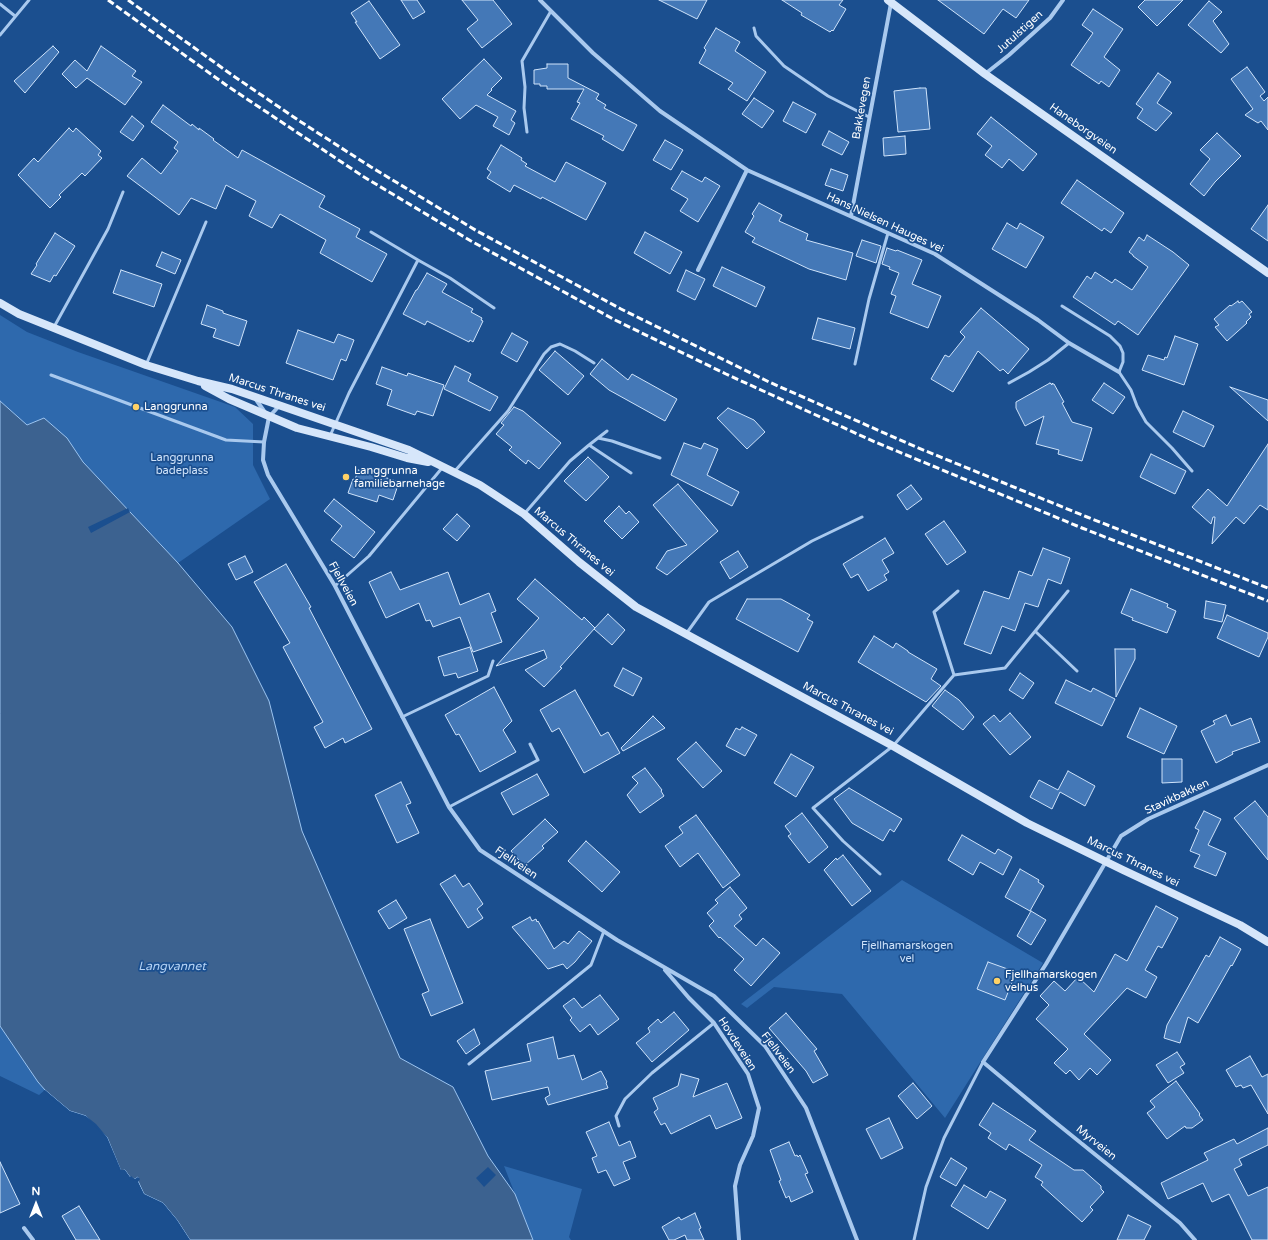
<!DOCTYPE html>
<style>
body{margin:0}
#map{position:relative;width:1268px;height:1240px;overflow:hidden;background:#1b4f8f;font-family:"Varela Round",sans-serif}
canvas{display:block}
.north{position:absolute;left:16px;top:1184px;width:40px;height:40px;-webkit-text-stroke:3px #1b4f8f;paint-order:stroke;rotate:0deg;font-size:11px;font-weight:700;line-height:16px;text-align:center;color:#fff}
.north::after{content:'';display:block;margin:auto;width:14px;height:18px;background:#fff;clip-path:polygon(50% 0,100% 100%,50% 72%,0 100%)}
</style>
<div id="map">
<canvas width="1268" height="1240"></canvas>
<div class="north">N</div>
</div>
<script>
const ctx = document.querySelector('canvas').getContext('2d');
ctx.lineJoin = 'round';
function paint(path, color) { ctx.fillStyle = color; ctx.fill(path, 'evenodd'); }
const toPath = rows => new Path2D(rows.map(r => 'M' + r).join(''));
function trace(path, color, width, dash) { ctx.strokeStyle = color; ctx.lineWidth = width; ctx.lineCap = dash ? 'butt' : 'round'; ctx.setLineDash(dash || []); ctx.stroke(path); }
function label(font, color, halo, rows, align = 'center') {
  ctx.font = font + ' "Varela Round",sans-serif'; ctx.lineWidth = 3.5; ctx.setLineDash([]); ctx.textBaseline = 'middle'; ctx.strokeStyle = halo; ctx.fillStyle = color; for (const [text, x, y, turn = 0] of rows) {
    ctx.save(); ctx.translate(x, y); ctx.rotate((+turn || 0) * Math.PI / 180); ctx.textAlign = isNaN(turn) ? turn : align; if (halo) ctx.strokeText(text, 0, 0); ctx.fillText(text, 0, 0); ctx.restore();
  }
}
paint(toPath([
 [0,315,27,332,78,352,235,407,253,424,253,465,270,499,178,563,83,462,67,438,27,425,0,401],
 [902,880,1043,963,945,1118,842,994,774,987,747,1008,741,1004],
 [0,1026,38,1082,45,1090,39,1095,0,1076],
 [504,1166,582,1189,569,1237,571,1240,533,1240]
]), '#2e69ad');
const water = toPath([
 [0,401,27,425,44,418,67,438,83,462,178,563,232,627,269,701,302,831,400,1058,453,1087,488,1156,515,1194,533,1240,190,1240,177,1220,163,1203,144,1194,138,1181,138,1177,135,1179,130,1177,125,1170,121,1171,107,1137,86,1116,70,1111,45,1090,38,1082,0,1026,0,401]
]);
paint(water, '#3c6290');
trace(water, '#9cc4f0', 1);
paint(toPath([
 [128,508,130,512,91,533,88,527],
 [45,1090,70,1111,86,1116,96,1124,107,1137,121,1170,125,1170,130,1177,131,1176,135,1179,138,1177,140,1179,138,1182,144,1194,163,1203,177,1220,190,1240,188,1240,175,1221,161,1205,143,1195,136,1181,129,1179,124,1172,120,1172,105,1138,94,1125,85,1118,69,1113,43,1091],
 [488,1167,496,1175,484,1187,476,1178]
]), '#1b4f8f');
const building = toPath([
 [401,0,417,0,425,12,413,19,401,0],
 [462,0,493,0,512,24,482,48,467,29,478,20,462,0],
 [659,0,707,0,697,19,659,0],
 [782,0,843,0,839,5,846,9,833,31,832,30,830,32,801,15,802,13,782,0],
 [938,0,1029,0,1016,18,1003,9,984,34,938,0],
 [1145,0,1183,0,1157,26,1138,7,1145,0],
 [369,1,400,45,380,59,355,22,357,22,351,13,369,1],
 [1209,1,1222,12,1213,21,1229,44,1221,53,1188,25,1209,1],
 [1093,9,1123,29,1104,57,1120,70,1109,87,1101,81,1099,84,1071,65,1093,33,1082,25,1093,9],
 [716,28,740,42,735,51,766,72,747,101,728,89,733,83,699,63,706,50,704,48,716,28],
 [53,46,59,52,25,93,14,81,53,46],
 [101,46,136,71,132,76,142,82,125,105,87,78,76,88,62,74,75,60,87,71,101,46],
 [484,59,502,78,491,89,492,90,487,95,516,111,511,120,515,123,509,135,493,126,498,117,476,105,460,119,442,99,484,59],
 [547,64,568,64,568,78,599,94,596,99,606,105,604,108,637,125,623,151,602,139,604,136,571,119,580,103,577,102,584,89,547,89,547,86,540,86,540,84,534,84,534,70,547,68,547,64],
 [1247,67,1265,92,1260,96,1264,101,1268,97,1268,130,1261,121,1258,123,1245,115,1253,109,1231,79,1247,67],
 [1158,73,1171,82,1157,103,1172,113,1156,131,1137,118,1143,109,1136,104,1158,73],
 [920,88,926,88,930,129,898,132,894,91,920,88],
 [754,98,774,111,762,128,742,114,754,98],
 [793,102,816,114,806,133,783,121,793,102],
 [163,105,191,126,192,124,199,130,199,128,214,139,213,140,238,158,242,150,325,196,319,207,360,229,356,237,387,254,372,282,320,253,326,240,280,214,272,228,249,216,256,201,226,185,216,209,191,198,179,215,127,176,142,158,161,174,178,151,174,148,178,142,151,122,163,105],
 [132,116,144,126,133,141,120,132,132,116],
 [991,117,1037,154,1023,171,1009,159,1002,168,985,155,992,146,977,134,991,117],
 [69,128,73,132,76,128,101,151,98,155,102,158,85,176,82,173,59,195,61,197,50,208,18,175,34,158,38,162,69,128],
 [829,131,849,142,842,155,822,145,829,131],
 [1217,133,1241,156,1215,182,1204,196,1190,184,1210,159,1200,150,1217,133],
 [905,136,906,154,884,156,883,138,905,136],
 [665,140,683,150,671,170,653,160,665,140],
 [501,145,522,158,521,160,527,164,525,166,555,182,566,162,606,183,586,220,542,197,541,199,514,185,510,192,487,178,491,172,487,169,501,145],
 [831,169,848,175,843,191,825,185,831,169],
 [682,171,702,182,705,177,720,186,698,222,680,211,688,199,671,189,682,171],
 [1077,180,1124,213,1111,233,1104,228,1102,231,1061,203,1077,180],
 [759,203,782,215,779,221,808,234,806,240,853,253,846,280,809,269,752,242,755,238,745,232,754,216,752,214,759,203],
 [1268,205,1268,241,1251,229,1268,205],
 [1007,223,1017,229,1020,223,1044,237,1026,268,992,249,1007,223],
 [645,232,682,252,670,274,634,253,645,232],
 [55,233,75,246,56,276,54,275,50,282,31,274,37,265,36,264,55,233],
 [1147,235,1173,252,1189,265,1138,335,1118,321,1115,325,1073,297,1087,276,1091,279,1095,272,1112,283,1115,279,1132,290,1148,267,1133,256,1133,255,1129,252,1139,237,1144,241,1147,235],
 [862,240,881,246,876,263,856,256,862,240],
 [887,248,896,251,897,250,922,260,912,284,941,296,928,328,890,313,896,296,891,294,899,273,889,269,890,267,882,264,887,248],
 [162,252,181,260,175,274,156,266,162,252],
 [722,267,765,287,756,307,713,286,722,267],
 [121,270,162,284,154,307,113,293,121,270],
 [686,270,705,279,695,300,677,291,686,270],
 [427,273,447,284,442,292,473,309,471,312,482,318,481,320,483,321,473,342,470,340,469,342,427,321,425,325,403,314,416,290,417,290,427,273],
 [1238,301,1239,303,1242,301,1252,312,1249,314,1251,317,1246,322,1247,323,1227,341,1215,327,1219,325,1214,319,1230,305,1231,306,1238,301],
 [207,305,223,311,223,313,247,321,239,346,213,337,216,329,201,324,207,305],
 [981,308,1029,349,1008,374,1003,369,1000,371,978,351,953,392,931,379,945,355,949,357,965,337,960,332,981,308],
 [818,318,855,328,850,349,812,339,818,318],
 [298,330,334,343,338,334,354,340,346,361,341,359,333,380,286,363,298,330],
 [512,333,528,342,517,362,501,353,512,333],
 [1175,336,1198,344,1184,385,1142,370,1148,355,1164,360,1165,357,1167,358,1175,336],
 [555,351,584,376,568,395,539,370,555,351],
 [602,359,628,380,632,374,677,399,665,421,609,390,590,374,602,359],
 [455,366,471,374,468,381,498,397,490,411,444,389,455,366],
 [382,367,407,376,408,373,444,385,433,416,417,411,415,415,387,405,392,390,376,384,382,367],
 [1050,383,1052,385,1052,383,1053,384,1054,384,1064,402,1062,403,1072,422,1092,428,1082,461,1058,454,1059,450,1036,444,1044,416,1025,426,1016,408,1016,402,1050,383],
 [1104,383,1125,397,1113,414,1092,400,1104,383],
 [1230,387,1268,400,1268,421,1230,387],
 [514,407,523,411,561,443,539,469,528,460,526,464,509,450,512,447,496,434,504,425,501,423,514,407],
 [728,408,754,420,765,432,747,449,717,418,728,408],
 [1183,411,1214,426,1204,447,1173,432,1183,411],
 [684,443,701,449,704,443,718,449,707,475,739,492,732,506,671,475,684,443],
 [1268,444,1268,510,1260,505,1244,524,1236,517,1212,544,1215,517,1213,517,1211,524,1192,507,1208,489,1227,506,1268,444],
 [1151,454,1186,471,1175,494,1140,477,1151,454],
 [588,457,609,477,586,501,564,481,588,457],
 [358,470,362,471,363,470,399,482,393,500,379,495,377,502,348,493,353,479,355,480,358,470],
 [678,484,718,531,667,575,656,568,667,551,687,545,653,505,678,484],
 [911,485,922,499,907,510,897,495,911,485],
 [334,499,375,532,354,558,331,540,342,526,324,511,334,499],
 [619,506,626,514,629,511,639,522,622,539,604,521,619,506],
 [457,514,470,526,457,541,443,529,457,514],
 [944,521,966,552,947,565,925,534,944,521],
 [885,538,894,553,882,560,889,572,884,575,887,580,868,591,858,574,851,578,843,564,885,538],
 [1043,548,1070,558,1061,584,1048,579,1038,607,1025,603,1015,631,1002,626,991,654,964,644,984,591,1009,599,1019,571,1032,576,1043,548],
 [738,551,748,567,730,579,720,562,738,551],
 [245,556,253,572,236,580,228,564,245,556],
 [286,564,311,607,309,608,372,729,345,743,343,738,325,748,314,727,323,722,283,647,290,643,254,582,286,564],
 [391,572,400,590,448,572,460,605,489,593,496,611,491,613,502,642,473,652,460,617,433,627,430,620,426,621,419,603,386,618,369,582,391,572],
 [535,579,582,620,584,617,595,628,560,667,562,668,544,687,525,670,547,658,544,650,496,666,539,618,517,599,535,579],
 [1131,589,1168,604,1167,607,1176,611,1167,633,1132,620,1133,618,1121,613,1131,589],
 [747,599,781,599,810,615,807,619,813,622,798,652,736,619,747,599],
 [1206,601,1226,605,1222,622,1204,618,1206,601],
 [608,614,625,630,612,645,594,629,608,614],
 [1227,615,1268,633,1268,637,1259,657,1217,638,1227,615],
 [874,636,893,648,896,643,908,651,908,652,937,669,931,679,941,686,926,702,858,662,874,636],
 [470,647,478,671,458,678,456,673,444,676,438,657,470,647],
 [1115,649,1135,649,1135,659,1116,697,1115,649],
 [623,668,642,678,633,696,614,686,623,668],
 [1020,673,1034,683,1023,699,1009,690,1020,673],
 [1066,680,1091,692,1093,688,1115,699,1102,726,1055,703,1066,680],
 [494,687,512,721,503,730,516,752,480,772,459,734,456,735,445,715,494,687],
 [575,690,601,736,608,732,620,753,584,773,559,728,552,732,540,710,575,690],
 [945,690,959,700,974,717,963,730,932,706,945,690],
 [1140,708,1177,726,1164,754,1127,737,1140,708],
 [1010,713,1031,737,1010,755,983,724,994,715,1000,722,1010,713],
 [1226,715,1231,726,1251,718,1260,742,1232,752,1233,754,1216,763,1201,731,1215,724,1213,721,1226,715],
 [653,716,665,728,623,751,621,748,653,716],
 [742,727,757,735,745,756,726,746,736,728,740,730,742,727],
 [696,742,722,771,703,788,677,759,696,742],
 [791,754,814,767,796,797,774,783,791,754],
 [1162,759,1182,759,1182,782,1162,783,1162,759],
 [645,768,662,790,661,791,664,796,640,813,627,795,638,783,632,777,645,768],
 [1068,771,1095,786,1085,806,1060,792,1052,809,1030,797,1039,780,1058,790,1068,771],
 [537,774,549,795,513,815,501,793,537,774],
 [401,782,411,803,406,805,419,833,397,843,375,795,401,782],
 [849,788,902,819,894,832,890,829,883,841,852,823,834,799,849,788],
 [1255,801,1268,817,1268,860,1234,818,1255,801],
 [1204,811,1221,819,1208,845,1226,853,1216,876,1194,867,1200,855,1190,851,1199,830,1195,828,1204,811],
 [802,813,828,847,809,863,788,836,791,834,785,826,802,813],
 [696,815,740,875,723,888,698,853,680,867,665,846,683,833,679,827,696,815],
 [545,819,558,832,542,846,544,848,524,866,511,851,545,819],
 [962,835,995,854,998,849,1012,857,1003,875,980,862,973,875,948,860,962,835],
 [586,841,620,872,602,892,568,861,586,841],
 [843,855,871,891,852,906,824,870,836,858,837,860,843,855],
 [1020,869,1039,880,1038,882,1044,886,1030,911,1005,897,1020,869],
 [455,875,463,887,469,883,483,904,477,909,483,918,468,928,440,884,455,875],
 [730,887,747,908,739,915,742,919,734,926,756,946,763,938,780,953,751,986,734,970,744,959,720,937,719,938,709,926,714,921,707,913,718,903,715,900,730,887],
 [396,900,407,918,389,929,378,911,396,900],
 [1156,906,1178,918,1162,948,1158,946,1145,970,1157,977,1146,998,1127,988,1084,1034,1111,1060,1097,1075,1090,1068,1079,1080,1070,1070,1066,1074,1054,1063,1068,1049,1036,1019,1049,1005,1040,996,1054,981,1065,991,1078,977,1094,992,1115,954,1127,961,1156,906],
 [1031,911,1046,920,1031,945,1017,936,1031,911],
 [530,917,532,921,536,919,537,922,538,921,554,949,564,941,568,944,579,931,592,941,575,962,567,969,563,964,548,969,512,927,530,917],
 [430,919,463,1003,431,1016,422,994,429,991,404,929,430,919],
 [1220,937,1241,949,1232,966,1231,965,1198,1023,1188,1017,1180,1043,1164,1038,1167,1025,1206,955,1209,957,1220,937],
 [988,962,1016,972,1005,1000,977,989,988,962],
 [600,995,619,1019,598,1035,590,1024,580,1032,570,1020,572,1018,563,1006,574,998,582,1008,600,995],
 [674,1012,689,1030,652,1062,636,1043,650,1032,648,1028,658,1019,661,1023,674,1012],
 [786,1013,817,1049,814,1051,828,1075,813,1083,806,1071,769,1028,786,1013],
 [474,1029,480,1044,466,1054,457,1041,474,1029],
 [553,1037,558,1059,574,1055,582,1080,601,1071,607,1082,606,1083,608,1088,548,1105,545,1098,550,1095,548,1087,492,1100,485,1071,531,1061,527,1044,553,1037],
 [1177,1052,1185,1064,1180,1067,1184,1073,1168,1083,1156,1065,1177,1052],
 [1250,1056,1262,1077,1268,1074,1268,1114,1251,1085,1243,1088,1241,1085,1236,1087,1226,1070,1250,1056],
 [681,1074,699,1079,693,1097,727,1083,742,1118,716,1129,710,1115,671,1134,665,1123,661,1125,654,1112,658,1109,653,1098,678,1086,681,1074],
 [1176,1081,1200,1114,1199,1115,1203,1120,1192,1128,1186,1128,1185,1126,1167,1139,1147,1113,1155,1107,1150,1101,1176,1081],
 [913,1083,932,1106,917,1119,898,1096,913,1083],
 [993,1103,1036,1131,1029,1140,1074,1170,1083,1170,1101,1186,1101,1189,1104,1192,1090,1207,1093,1210,1082,1222,1041,1185,1043,1182,1035,1177,1042,1165,1009,1144,1006,1150,988,1138,991,1133,979,1125,993,1103],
 [889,1118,903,1148,881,1159,866,1129,889,1118],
 [609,1122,619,1146,630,1141,636,1157,623,1162,630,1179,614,1186,606,1170,598,1173,592,1158,597,1156,586,1132,609,1122],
 [1268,1128,1268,1145,1239,1159,1242,1165,1234,1169,1248,1196,1268,1187,1268,1240,1252,1240,1229,1194,1212,1202,1203,1183,1168,1199,1161,1183,1208,1160,1204,1153,1234,1139,1237,1144,1268,1128],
 [789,1142,795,1156,797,1155,798,1157,800,1155,808,1173,805,1174,813,1192,791,1202,789,1196,786,1198,779,1181,781,1180,770,1150,789,1142],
 [951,1158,967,1168,956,1186,940,1177,951,1158],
 [0,1162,20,1204,0,1213,0,1162],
 [964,1185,986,1198,990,1191,1006,1200,988,1229,951,1206,964,1185],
 [79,1206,100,1240,76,1240,62,1216,79,1206],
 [695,1213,701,1228,699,1229,704,1240,687,1240,685,1235,674,1240,669,1240,662,1227,679,1217,681,1220,695,1213],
 [1128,1215,1151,1226,1144,1240,1117,1240,1128,1215]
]);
paint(building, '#4478b7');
trace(building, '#cfe3fa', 1);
trace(toPath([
 [0,4,15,16],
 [754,28,756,36,784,66,828,96,869,117],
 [0,35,29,0],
 [527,132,524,108,525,87,522,61,551,11],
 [371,232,418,260],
 [1062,306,1110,336,1120,346,1123,353,1123,362,1119,372,1131,390,1137,406,1146,422,1172,448,1192,471],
 [54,327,108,229,123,192],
 [855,364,869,299,888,233],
 [146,365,206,222],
 [51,375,226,440,264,442],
 [1009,383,1029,372,1048,360,1069,343],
 [330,436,349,393,418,260,450,278,494,308],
 [598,438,612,441,660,458],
 [589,445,607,431],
 [454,472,508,411,544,354,551,347,560,344,575,351,594,363],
 [525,513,570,461,589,445,631,473],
 [335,586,369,556,442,468],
 [1036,632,1077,671],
 [686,634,709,602,812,541,862,517],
 [954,675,1005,668,1068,591],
 [402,717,488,676,493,661],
 [449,807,538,760,530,744],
 [880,874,843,841,813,808,893,746,954,675,934,612,958,591],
 [469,1064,591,965,604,931],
 [619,1126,616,1116,625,1099,652,1073,714,1023],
 [914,1240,926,1187,944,1138,983,1062]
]), '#a9c9ee', 3);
trace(toPath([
 [540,0,593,53,660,111,747,170,935,254,1038,320,1069,343,1119,372],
 [985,74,1009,55,1050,18,1063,0],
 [851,216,891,3],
 [698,270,747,170],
 [255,398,266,414],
 [269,417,264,442,263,460,268,475,335,586,449,807,480,850,617,940,714,996,765,1046,806,1108,857,1240],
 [269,417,279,406],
 [665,970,689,998,714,1023,748,1074,759,1108,753,1136,740,1165,735,1186,739,1240],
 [24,1228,33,1240],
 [1195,1240,1180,1223,1050,1118,983,1062,1046,964,1121,836,1148,819,1268,765]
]), '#a9c9ee', 4);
trace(toPath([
 [888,0,985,74,1268,273],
 [0,303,19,314,54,328,146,365,198,381,232,389,409,450,480,485,524,514,579,562,636,607,893,746,1027,823,1123,870,1240,925,1268,942],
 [205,386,229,399,297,428,371,447,407,458,428,462]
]), '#d6e6fa', 8);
trace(toPath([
 [108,0,226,85,364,177,471,241,615,320,726,374,875,442,1082,528,1268,601],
 [128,0,232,75,301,122,371,167,477,231,621,309,769,382,916,447,1087,517,1268,588]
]), '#fff', 3, [7, 3]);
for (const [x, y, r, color] of [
 [136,407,4,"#ffd166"],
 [346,477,4,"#ffd166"],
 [997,981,4,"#ffd166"]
]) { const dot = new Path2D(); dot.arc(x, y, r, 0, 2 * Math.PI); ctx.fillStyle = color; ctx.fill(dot); trace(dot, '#1b4f8f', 1.5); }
label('11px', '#fff', '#1b4f8f', [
 ["Jutulstigen",1020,32,-42],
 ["Bakkevegen",862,108,-80],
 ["Haneborgveien",1083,129,35],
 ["Hans Nielsen Hauges vei",885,223,25],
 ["Marcus Thranes vei",277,393,18],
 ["Marcus Thranes vei",574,542,40],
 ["Fjellveien",343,584,61],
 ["Marcus Thranes vei",848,709,28],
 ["Stavikbakken",1177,797,-25],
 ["Marcus Thranes vei",1133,862,26],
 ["Fjellveien",516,863,34],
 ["Hovdeveien",737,1044,57],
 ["Fjellveien",778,1053,53],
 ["Myrveien",1096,1143,39]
]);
label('11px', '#fff', '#1b4f8f', [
 ["Langgrunna",144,407],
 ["Langgrunna",354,471],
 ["familiebarnehage",354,484],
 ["Fjellhamarskogen",1005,975],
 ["velhus",1005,988]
], 'left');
label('11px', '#cfe3fa', '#1b4f8f', [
 ["Langgrunna",182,458],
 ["badeplass",182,471],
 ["Fjellhamarskogen",907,946],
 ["vel",907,959]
]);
label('italic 12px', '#b5d3f5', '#1b4f8f', [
 ["Langvannet",172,967]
]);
</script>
